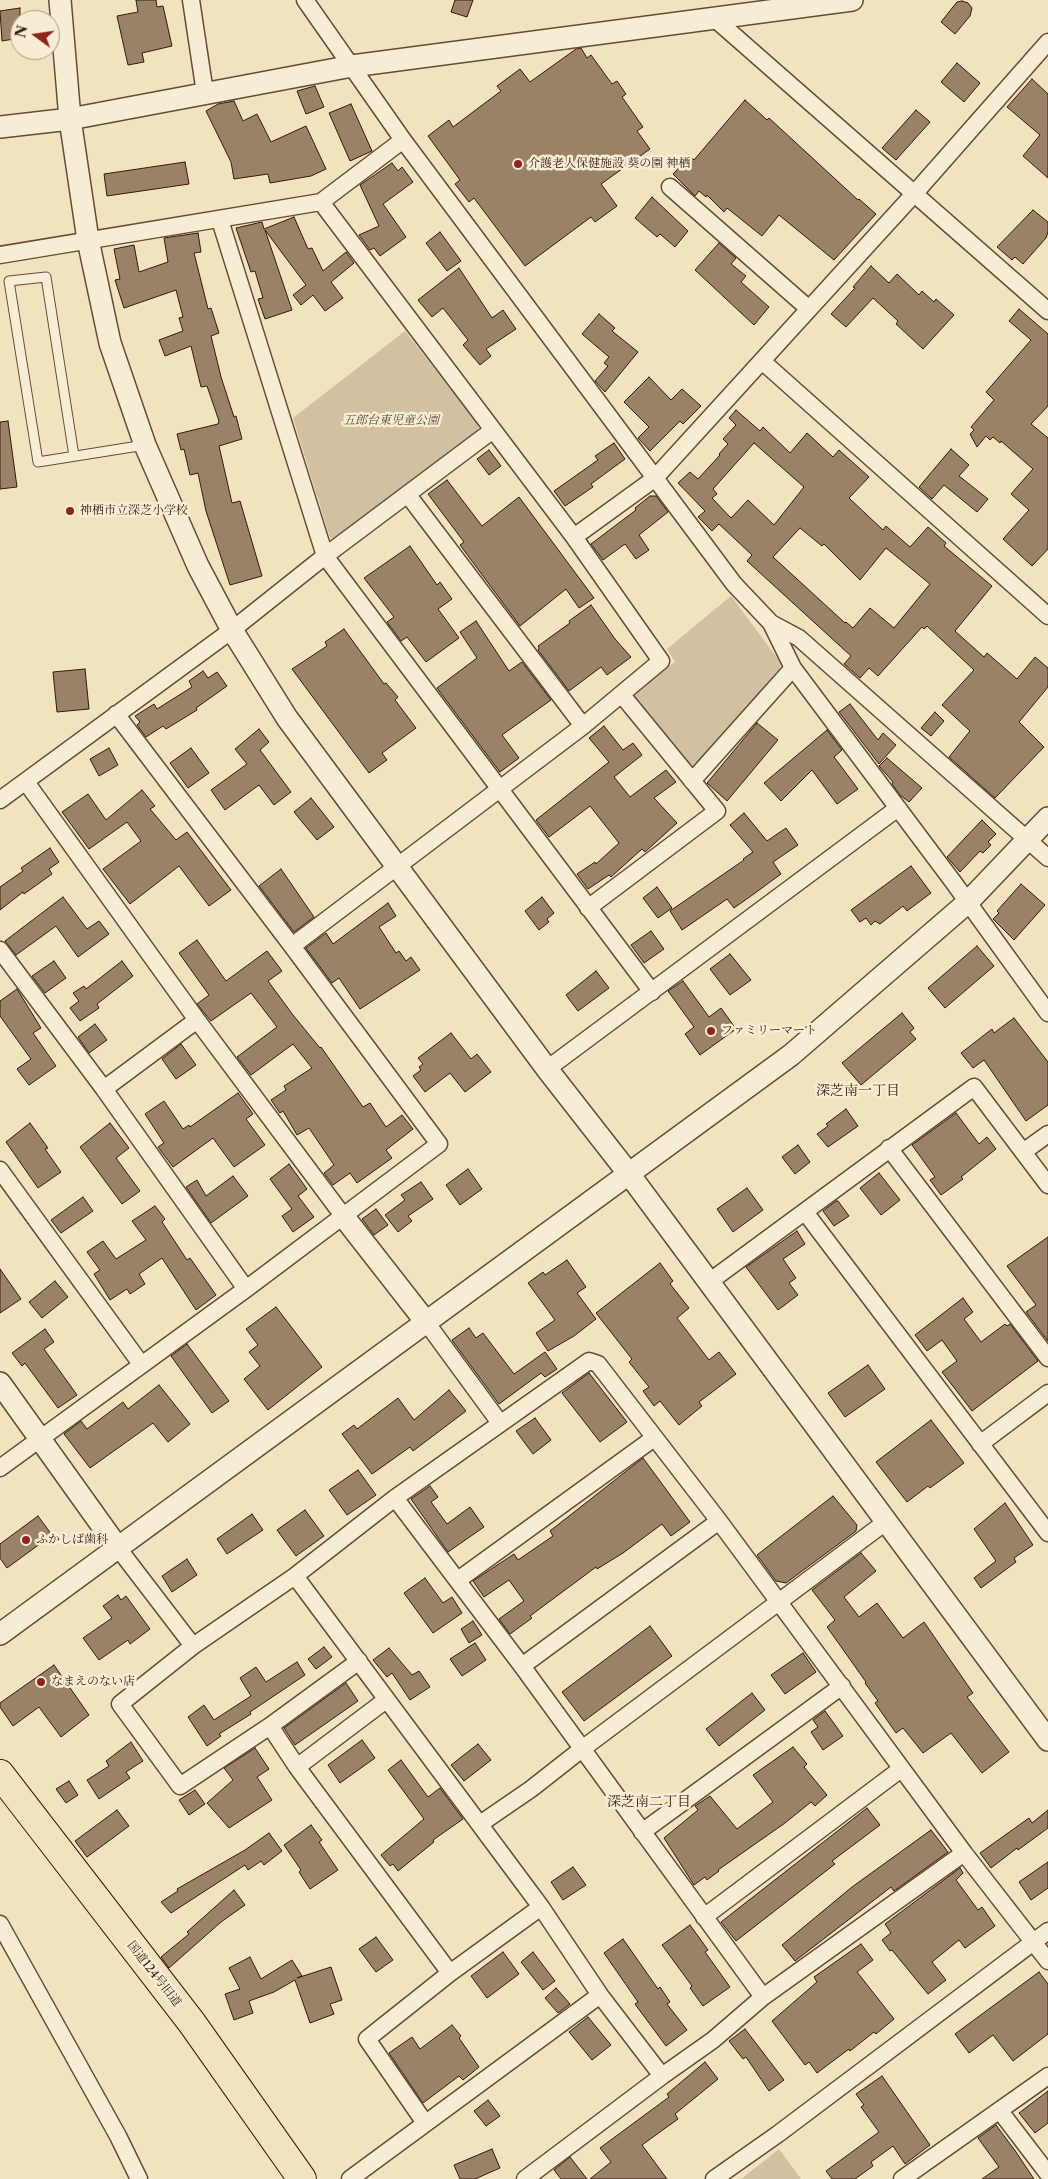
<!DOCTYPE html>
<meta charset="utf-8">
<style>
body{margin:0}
#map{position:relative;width:1048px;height:2179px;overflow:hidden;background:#f2e3bf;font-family:"Libre Caslon Text",serif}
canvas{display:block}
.north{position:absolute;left:10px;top:10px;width:50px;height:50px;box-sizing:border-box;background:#f7edd5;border:1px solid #ab9883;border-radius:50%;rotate:284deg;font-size:14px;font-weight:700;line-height:20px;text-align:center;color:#381809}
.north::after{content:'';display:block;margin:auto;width:18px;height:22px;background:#8f2418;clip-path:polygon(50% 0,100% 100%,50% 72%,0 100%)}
</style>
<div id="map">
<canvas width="1048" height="2179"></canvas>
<div class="north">N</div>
</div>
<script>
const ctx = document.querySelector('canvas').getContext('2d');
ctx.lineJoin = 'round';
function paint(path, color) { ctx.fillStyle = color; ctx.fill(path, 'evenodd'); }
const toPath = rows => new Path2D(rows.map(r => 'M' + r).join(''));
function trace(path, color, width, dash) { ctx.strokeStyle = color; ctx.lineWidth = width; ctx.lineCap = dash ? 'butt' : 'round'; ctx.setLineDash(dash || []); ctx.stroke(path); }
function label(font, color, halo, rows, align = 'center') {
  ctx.font = font + ' "Libre Caslon Text","Noto Serif JP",serif'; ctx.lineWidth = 5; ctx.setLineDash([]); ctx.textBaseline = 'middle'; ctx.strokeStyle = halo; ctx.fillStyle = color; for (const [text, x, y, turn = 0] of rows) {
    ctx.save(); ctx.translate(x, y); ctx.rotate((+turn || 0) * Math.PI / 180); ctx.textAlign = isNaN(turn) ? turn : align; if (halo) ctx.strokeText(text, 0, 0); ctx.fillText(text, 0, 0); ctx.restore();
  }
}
paint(toPath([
 [405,331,478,424,478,434,339,539,330,538,293,418],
 [731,596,781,663,780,668,697,766,690,765,635,698,635,690,675,662,667,649],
 [779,2149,801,2179,741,2179]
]), '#d2c0a0');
const building = toPath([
 [136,0,156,0,157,7,163,6,172,46,142,53,144,62,128,65,117,16,138,12,136,0],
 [455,0,473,0,467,17,451,12,455,0],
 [962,1,968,3,972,8,970,16,955,34,941,22,957,2,962,1],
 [20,8,20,38,2,41,0,11,20,8],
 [581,48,587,58,591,55,612,84,617,81,626,94,622,97,643,127,637,131,650,149,601,184,617,206,595,222,591,217,525,266,474,198,469,202,455,184,460,180,428,136,449,120,453,127,501,91,497,86,520,69,530,82,576,49,581,48],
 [957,63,980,83,964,102,941,82,957,63],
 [1032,79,1048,94,1048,178,1023,156,1040,135,1007,107,1032,79],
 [315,86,324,107,306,114,297,91,315,86],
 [745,100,767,120,769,118,858,200,859,199,876,214,834,260,779,215,762,236,727,208,724,212,707,195,706,197,699,191,695,196,673,174,690,156,694,160,745,100],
 [234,101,243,121,257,114,271,142,306,126,326,169,311,176,270,183,268,174,234,179,231,162,206,111,218,104,234,101],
 [351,104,372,151,350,161,329,113,351,104],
 [916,110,930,122,896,160,882,148,916,110],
 [185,162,189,184,107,196,104,174,185,162],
 [392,163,398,171,402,167,413,182,383,204,406,237,380,256,374,248,370,250,359,235,379,226,360,185,392,163],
 [652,197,688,231,675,247,660,234,657,237,635,218,652,197],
 [1033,210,1048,222,1048,232,1046,238,1023,264,1015,257,1012,260,997,247,1033,210],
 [294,217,308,249,312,248,323,271,346,252,354,263,331,282,343,298,325,311,313,295,301,305,293,295,306,285,265,230,292,310,265,319,258,299,263,298,255,271,251,272,236,228,262,222,264,229,294,217],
 [440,232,461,261,447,271,426,243,440,232],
 [198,233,201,252,194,253,208,309,211,308,219,333,211,336,221,377,234,417,236,416,242,439,219,446,232,503,240,501,262,576,230,585,206,511,198,473,190,475,184,449,181,450,177,434,218,424,219,421,207,386,201,387,191,346,165,356,159,340,183,331,179,318,183,317,176,290,124,308,115,280,120,279,114,249,134,245,139,272,168,262,164,238,198,233],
 [719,243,736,258,731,264,746,276,741,282,769,307,754,325,695,270,719,243],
 [871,266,889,283,897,274,919,295,922,291,934,302,936,299,954,315,923,349,896,324,898,321,873,298,846,327,831,314,855,288,853,287,871,266],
 [459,268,492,318,503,310,516,329,486,349,491,356,480,365,463,345,468,340,443,308,432,317,418,300,459,268],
 [1019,309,1048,334,1048,406,1031,424,1048,438,1048,549,1032,566,1003,539,1029,510,1011,494,1033,469,1001,441,1000,443,993,437,990,440,986,436,977,447,970,434,974,430,971,427,994,400,986,392,1031,340,1009,321,1019,309],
 [599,314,615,328,612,331,638,352,605,392,595,381,608,366,604,363,609,357,582,334,599,314],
 [649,377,671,400,682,389,701,406,683,424,680,421,650,451,638,438,649,427,624,402,649,377],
 [736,410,760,431,763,427,790,453,807,433,833,457,839,450,869,477,849,498,883,530,886,526,910,547,928,527,946,543,944,546,992,586,955,631,984,657,987,653,1017,679,1035,657,1048,668,1048,687,1019,722,1044,747,995,798,949,757,970,731,942,705,974,670,927,626,924,629,922,627,878,676,869,668,860,678,844,664,851,656,747,561,752,555,719,524,712,531,698,517,705,511,678,483,690,472,698,479,720,455,719,454,728,444,723,439,736,425,729,418,736,410],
 [754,443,804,487,774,525,748,500,731,518,712,498,717,494,713,489,754,443],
 [800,528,822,546,824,544,860,580,886,548,930,584,894,628,870,608,853,628,846,622,845,623,773,557,800,528],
 [8,421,17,487,0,489,0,422,8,421],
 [614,443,625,459,591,484,593,487,565,506,554,491,598,460,595,456,614,443],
 [951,449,969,465,959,476,988,499,977,512,944,485,932,499,919,487,951,449],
 [489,450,501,466,489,475,477,459,489,450],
 [447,480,482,526,519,497,594,598,579,608,566,589,520,626,460,545,464,542,428,494,447,480],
 [650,496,656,496,668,512,639,535,649,550,636,559,625,544,603,560,591,544,636,510,635,508,650,496],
 [410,546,437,585,440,582,452,599,438,609,459,638,426,662,407,637,401,641,387,622,394,617,364,578,410,546],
 [591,605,615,639,631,657,607,675,601,667,569,691,538,650,539,648,538,646,570,623,569,621,591,605],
 [476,621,509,671,522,662,551,700,502,735,519,758,500,772,437,688,477,658,460,632,476,621],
 [344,629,384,684,386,683,398,697,395,700,416,728,382,753,387,760,369,773,292,669,327,646,325,642,344,629],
 [85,669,89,709,57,712,53,672,85,669],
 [203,671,208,678,217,672,227,686,196,708,197,710,166,729,163,726,146,737,137,725,140,722,135,716,154,704,157,709,192,687,189,681,203,671],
 [850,704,878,740,883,733,896,745,879,764,839,712,850,704],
 [935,712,944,721,931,736,921,728,935,712],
 [757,723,778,740,727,801,707,783,757,723],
 [604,726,623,750,633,743,642,755,614,777,630,797,666,770,676,782,654,798,677,823,645,852,642,849,611,877,609,875,588,889,577,874,595,862,596,864,619,843,590,806,549,837,536,820,609,762,589,738,604,726],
 [259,729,269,742,260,750,291,792,274,805,259,785,225,810,211,790,247,764,235,749,259,729],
 [827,730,842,750,834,757,858,789,837,804,812,770,781,801,764,783,827,730],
 [109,748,118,765,99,776,90,759,109,748],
 [191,748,209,773,188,788,170,763,191,748],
 [887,758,922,788,909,802,900,795,892,784,893,782,879,766,887,758],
 [142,790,155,806,150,809,176,840,187,832,231,890,209,906,179,866,130,904,103,869,141,841,127,822,89,849,62,812,88,794,106,820,142,790],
 [311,798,334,827,317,840,294,812,311,798],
 [744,813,767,841,786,828,798,845,773,862,781,874,751,896,734,908,727,899,682,930,670,911,744,860,743,859,753,852,730,825,744,813],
 [982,820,996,834,988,842,991,845,983,853,980,851,960,872,947,857,982,820],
 [50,848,59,862,49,869,52,874,24,894,23,892,0,910,0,887,23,871,21,868,50,848],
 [911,866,931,893,907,911,903,906,880,924,875,921,871,925,866,918,860,922,851,910,911,866],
 [281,869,314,917,294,932,259,886,281,869],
 [1021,884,1045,905,1014,940,993,919,999,913,997,911,1021,884],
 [657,887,672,908,658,918,643,898,657,887],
 [63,897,87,929,99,921,109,934,78,957,56,926,16,955,5,941,63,897],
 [542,897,554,913,547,919,549,922,539,930,525,911,542,897],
 [388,903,396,916,379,927,396,953,399,951,406,961,411,957,420,970,360,1009,339,978,332,983,306,948,326,933,333,944,388,903],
 [651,931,664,949,644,963,631,945,651,931],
 [197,940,226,981,267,951,282,971,268,981,293,1015,320,1048,321,1047,363,1107,370,1103,386,1127,402,1115,413,1129,386,1150,392,1158,357,1183,350,1173,333,1185,324,1173,334,1165,309,1128,297,1135,283,1111,280,1113,271,1100,286,1090,284,1086,312,1068,293,1044,251,1075,237,1057,277,1027,251,993,211,1021,197,1004,209,995,179,953,197,940],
 [977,946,994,966,945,1008,928,988,977,946],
 [730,954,751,980,730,995,710,969,730,954],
 [54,961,66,978,45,993,32,976,54,961],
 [122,961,133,976,97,1004,99,1008,80,1021,70,1008,79,1001,73,993,84,986,86,989,122,961],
 [596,971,609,988,578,1011,566,995,596,971],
 [683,981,709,1017,721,1008,736,1029,700,1055,685,1034,694,1027,668,991,683,981],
 [17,989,41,1028,33,1033,56,1066,29,1085,17,1069,31,1059,0,1016,0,1001,17,989],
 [902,1013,914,1028,910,1032,916,1039,861,1085,842,1063,902,1013],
 [1014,1018,1048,1062,1048,1105,1026,1121,984,1060,973,1068,961,1053,992,1029,994,1033,1014,1018],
 [95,1024,107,1040,89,1053,78,1037,95,1024],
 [451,1033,471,1059,477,1054,491,1072,465,1092,450,1073,425,1092,413,1076,421,1070,419,1067,423,1064,418,1058,451,1033],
 [181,1044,196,1065,176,1079,162,1059,181,1044],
 [238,1093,253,1114,246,1119,265,1145,234,1167,213,1138,173,1167,158,1147,164,1143,145,1114,164,1101,183,1129,189,1125,190,1127,238,1093],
 [846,1109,858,1126,828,1147,817,1134,828,1126,826,1124,846,1109],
 [956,1113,979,1144,987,1137,996,1149,961,1177,963,1179,941,1195,930,1180,935,1177,912,1145,956,1113],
 [30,1123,48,1148,45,1149,61,1172,38,1188,6,1142,30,1123],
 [110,1123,129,1148,116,1158,140,1191,122,1204,80,1147,110,1123],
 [798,1145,810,1162,795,1174,782,1157,798,1145],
 [289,1164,307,1189,298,1196,314,1217,293,1232,282,1216,292,1209,270,1179,289,1164],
 [468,1169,482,1189,460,1205,446,1185,468,1169],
 [879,1173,900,1200,881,1215,860,1188,879,1173],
 [233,1176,248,1196,211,1223,186,1187,197,1180,206,1196,233,1176],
 [421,1182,433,1199,408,1216,412,1221,398,1232,385,1215,405,1200,401,1195,421,1182],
 [747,1188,763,1210,733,1232,717,1209,747,1188],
 [83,1197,93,1211,61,1233,51,1220,83,1197],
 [836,1201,838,1201,849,1216,834,1226,823,1211,836,1201],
 [155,1206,165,1219,162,1222,187,1260,190,1258,216,1295,196,1310,162,1258,139,1274,145,1284,130,1294,127,1289,110,1300,94,1274,100,1270,87,1252,103,1241,116,1259,146,1240,132,1221,155,1206],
 [376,1209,388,1225,374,1235,362,1219,376,1209],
 [797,1231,805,1244,783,1259,796,1278,789,1283,798,1295,778,1310,746,1267,797,1231],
 [1048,1237,1048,1341,1026,1312,1036,1305,1007,1266,1048,1237],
 [567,1260,586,1287,577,1293,596,1319,574,1336,548,1351,536,1333,555,1320,528,1283,543,1272,545,1275,567,1260],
 [660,1263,673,1281,670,1284,689,1308,677,1318,709,1360,719,1352,736,1374,699,1402,702,1406,679,1425,660,1401,654,1406,643,1391,649,1387,629,1362,632,1359,596,1313,660,1263],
 [0,1269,21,1299,0,1313,0,1269],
 [55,1281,68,1297,42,1318,29,1302,55,1281],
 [963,1298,973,1312,964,1319,981,1342,1005,1324,1007,1326,1010,1324,1038,1361,972,1411,942,1372,957,1361,942,1340,927,1351,915,1335,963,1298],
 [276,1307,322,1367,268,1410,244,1379,260,1366,249,1352,258,1345,246,1329,276,1307],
 [469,1328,476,1338,483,1333,514,1374,545,1352,557,1369,545,1377,541,1373,499,1404,452,1340,469,1328],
 [45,1329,54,1342,44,1349,77,1395,58,1408,25,1363,22,1366,12,1353,45,1329],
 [187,1344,229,1401,212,1413,171,1356,187,1344],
 [868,1365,885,1389,845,1417,828,1393,868,1365],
 [589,1373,627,1422,600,1442,562,1393,589,1373],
 [159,1385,190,1424,168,1442,153,1423,90,1468,64,1434,81,1421,87,1429,123,1402,128,1409,159,1385],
 [449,1390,466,1411,413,1451,410,1447,372,1474,342,1434,354,1425,357,1429,398,1398,414,1420,449,1390],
 [535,1418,551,1440,533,1454,516,1431,535,1418],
 [931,1420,964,1463,930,1488,928,1486,907,1502,876,1462,931,1420],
 [643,1458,690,1522,671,1536,662,1524,623,1553,597,1569,596,1567,530,1616,532,1618,510,1634,499,1619,524,1601,509,1580,484,1597,473,1581,514,1554,518,1560,553,1536,550,1531,643,1458],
 [358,1470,376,1495,347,1515,329,1490,358,1470],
 [430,1486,438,1497,431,1502,447,1524,470,1507,484,1527,448,1552,411,1499,430,1486],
 [833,1496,857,1525,856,1531,786,1583,776,1581,757,1555,833,1496],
 [1005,1503,1033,1545,1014,1558,1016,1562,981,1588,974,1578,996,1561,974,1529,1005,1503],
 [305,1510,324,1536,296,1556,277,1530,305,1510],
 [252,1514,263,1530,227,1554,217,1539,252,1514],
 [38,1516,52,1535,7,1568,0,1558,0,1544,38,1516],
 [861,1553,876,1571,844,1597,859,1617,877,1603,903,1638,924,1622,973,1693,967,1697,1009,1752,982,1773,951,1733,923,1753,903,1728,896,1733,875,1703,878,1701,865,1683,866,1682,827,1627,835,1620,812,1590,861,1553],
 [187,1559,197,1575,172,1592,162,1576,187,1559],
 [425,1578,443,1603,452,1597,462,1613,433,1633,404,1593,425,1578],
 [118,1595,121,1600,126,1596,150,1629,130,1644,128,1640,99,1660,83,1638,112,1618,103,1606,118,1595],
 [473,1621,482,1635,469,1643,461,1629,473,1621],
 [650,1626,672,1656,584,1721,562,1692,650,1626],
 [475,1643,486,1660,462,1676,450,1659,475,1643],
 [324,1647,332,1657,316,1669,308,1659,324,1647],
 [389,1648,412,1675,419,1671,430,1687,410,1700,392,1673,387,1677,373,1660,389,1648],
 [803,1653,816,1672,785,1694,771,1675,803,1653],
 [297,1662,305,1675,250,1712,251,1714,219,1734,221,1736,207,1746,188,1717,204,1705,214,1720,251,1696,240,1678,256,1667,266,1682,297,1662],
 [54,1665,89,1715,61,1737,39,1707,13,1726,0,1707,0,1703,54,1665],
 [346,1683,358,1701,295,1745,284,1728,346,1683],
 [752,1693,765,1710,719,1746,706,1729,752,1693],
 [825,1711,843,1736,823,1750,811,1732,818,1727,813,1720,825,1711],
 [362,1740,375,1758,340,1783,328,1765,362,1740],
 [131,1742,143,1761,126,1772,130,1778,99,1799,87,1780,109,1766,106,1761,131,1742],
 [478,1744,491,1760,464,1781,451,1765,478,1744],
 [793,1747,807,1764,804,1767,827,1795,815,1806,811,1802,785,1823,718,1870,719,1871,707,1880,705,1877,694,1885,664,1838,698,1810,695,1806,710,1796,737,1829,773,1802,753,1775,793,1747],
 [255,1748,269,1769,257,1777,272,1800,229,1828,207,1803,233,1780,224,1768,255,1748],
 [401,1760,428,1797,440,1788,463,1819,433,1840,434,1842,398,1871,393,1864,390,1866,381,1855,424,1819,388,1770,401,1760],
 [69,1781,78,1795,66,1803,56,1789,69,1781],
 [195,1790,205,1804,189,1815,179,1800,195,1790],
 [867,1808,880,1825,832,1861,835,1864,736,1941,721,1922,867,1808],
 [117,1810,129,1826,87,1857,75,1841,117,1810],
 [1048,1810,1048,1828,1018,1850,1017,1848,991,1868,980,1853,1029,1818,1032,1823,1048,1810],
 [311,1825,322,1840,319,1842,338,1870,310,1889,299,1872,301,1870,284,1845,311,1825],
 [931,1830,948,1852,894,1891,891,1887,795,1961,782,1945,852,1887,931,1830],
 [269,1833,282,1851,264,1865,261,1861,248,1870,245,1865,171,1913,161,1902,178,1891,177,1889,245,1850,269,1833],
 [1048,1862,1048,1888,1031,1900,1019,1882,1048,1862],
 [573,1867,586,1885,563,1900,551,1882,573,1867],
 [960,1868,963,1873,956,1880,978,1910,982,1907,995,1926,965,1948,959,1940,932,1962,946,1980,928,1994,892,1950,890,1951,882,1940,891,1933,885,1924,960,1868],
 [234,1890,245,1905,221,1922,169,1968,161,1957,189,1934,187,1932,234,1890],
 [690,1925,708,1950,705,1952,730,1987,703,2006,690,1988,692,1986,662,1945,690,1925],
 [376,1937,393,1960,376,1972,359,1949,376,1937],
 [623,1939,658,1989,660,1987,670,2002,667,2004,687,2030,666,2046,635,2004,638,2002,604,1953,623,1939],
 [861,1944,873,1960,857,1972,894,2019,876,2034,874,2032,850,2051,849,2049,817,2073,809,2062,805,2065,772,2021,817,1982,814,1977,861,1944],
 [503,1952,519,1974,487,1998,471,1976,503,1952],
 [533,1952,555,1981,543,1990,521,1962,533,1952],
 [250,1957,261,1979,292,1960,302,1976,297,1978,331,1967,342,2000,330,2004,334,2014,310,2023,295,1980,274,1992,249,2001,253,2013,234,2020,225,1994,240,1989,229,1968,250,1957],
 [1039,1972,1048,1984,1048,2034,1013,2061,993,2035,969,2053,955,2034,1039,1972],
 [556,1988,570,2004,558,2013,545,1998,556,1988],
 [588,2017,611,2045,592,2060,569,2032,588,2017],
 [452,2025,461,2036,459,2038,479,2067,463,2080,459,2076,423,2103,389,2053,412,2037,420,2049,452,2025],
 [745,2029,784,2080,769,2091,746,2057,743,2059,729,2041,745,2029],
 [705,2062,718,2079,675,2114,678,2119,642,2145,667,2179,590,2179,611,2162,600,2148,669,2097,667,2094,705,2062],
 [882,2076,930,2145,905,2164,893,2146,871,2162,873,2166,855,2179,832,2179,826,2171,879,2132,861,2107,864,2105,856,2094,882,2076],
 [1048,2091,1048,2123,1035,2133,1019,2113,1048,2091],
 [488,2100,500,2116,486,2126,474,2111,488,2100],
 [996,2125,1016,2152,1034,2179,982,2179,999,2167,978,2138,996,2125],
 [492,2149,500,2168,475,2179,460,2179,454,2165,492,2149],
 [570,2157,587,2179,561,2179,554,2170,570,2157]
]);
paint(building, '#998268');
trace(building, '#381809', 1);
const service = toPath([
 [74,456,46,277,9,281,38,462,145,445]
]);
const minor = toPath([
 [191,0,205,93],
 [305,0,403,140,734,584,771,623,799,638,1048,858],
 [714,18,1048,311],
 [670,187,809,309],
 [220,220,325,556,652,992],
 [0,255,321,202,403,140],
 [762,361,1048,616],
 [408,495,583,726],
 [574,537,654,479,914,194,1048,42],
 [771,623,793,668,954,883,1048,1013],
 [692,781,793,668],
 [26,782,197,1020,344,1217],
 [0,800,232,630,325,556,493,430],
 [588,908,717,811,622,695],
 [292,946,583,726,661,661,574,537,321,202],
 [0,950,104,1089,246,1289],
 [547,1069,898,808],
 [104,1089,197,1020],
 [889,1148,1048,1358],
 [1023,1152,1048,1134],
 [0,1170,141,1364],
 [805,1212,1048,1533],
 [709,1282,974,1087,1048,1185],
 [426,1322,500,1423],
 [980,1444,1048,1393],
 [0,1468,246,1289,439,1144,292,946,116,714],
 [395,1498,522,1666,763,1997],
 [118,1548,193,1646],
 [295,1576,541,1907,600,1995,662,2076],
 [458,1580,654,1438],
 [359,1661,270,1726,297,1767,450,1973],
 [522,1666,719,1521],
 [270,1726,180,1786,120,1704,193,1646,295,1576,395,1498,589,1361,598,1364,719,1521,964,1853,1048,1961],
 [297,1767,386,1700],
 [480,1824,531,1789,582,1749,887,1521],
 [642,1832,842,1686],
 [704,1917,901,1769],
 [0,1924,118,2136,139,2179],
 [1000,2111,1048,2174],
 [425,2123,367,2039,450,1973,541,1907],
 [350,2179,600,1995],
 [525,2179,662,2076,713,2040,763,1997,964,1853],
 [714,2179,778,2134,1048,1931],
 [902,2179,1048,2076]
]);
const tertiary = toPath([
 [60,0,70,119,88,240,110,343,145,445,198,566,232,630,287,718,547,1069,629,1174,1048,1740],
 [0,127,70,119,352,66,852,0],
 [344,1217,426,1322],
 [0,1383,118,1548],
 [0,1634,791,1055,967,903,1048,818]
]);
const trunk = toPath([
 [0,1774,192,2023,302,2179]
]);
trace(service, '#664b36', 11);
trace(minor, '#664b36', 19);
trace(tertiary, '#664b36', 24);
trace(trunk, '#381809', 30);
trace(service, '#f7edd5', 9);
trace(minor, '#f7edd5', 16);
trace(tertiary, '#f7edd5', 21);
trace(trunk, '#f2e3bf', 28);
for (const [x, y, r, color] of [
 [518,164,5,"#8f2418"],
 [70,511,5,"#8f2418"],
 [711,1031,5,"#8f2418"],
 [26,1540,5,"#8f2418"],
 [41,1682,5,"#8f2418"]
]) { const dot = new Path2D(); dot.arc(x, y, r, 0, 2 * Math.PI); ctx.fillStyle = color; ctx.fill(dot); trace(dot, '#f7edd5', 2); }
label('12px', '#381809', '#f7edd5', [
 ["介護老人保健施設 葵の園 神栖",528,164],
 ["神栖市立深芝小学校",80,511],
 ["ファミリーマート",721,1031],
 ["ふかしば歯科",36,1540],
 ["なまえのない店",51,1682]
], 'left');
label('italic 12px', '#664a36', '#f7edd5', [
 ["五郎台東児童公園",391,421]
]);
label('12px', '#381809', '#f7edd5', [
 ["国道124号旧道",154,1974,52]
]);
label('14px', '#381809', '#f7edd5', [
 ["深芝南一丁目",858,1091],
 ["深芝南二丁目",649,1802]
]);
</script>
